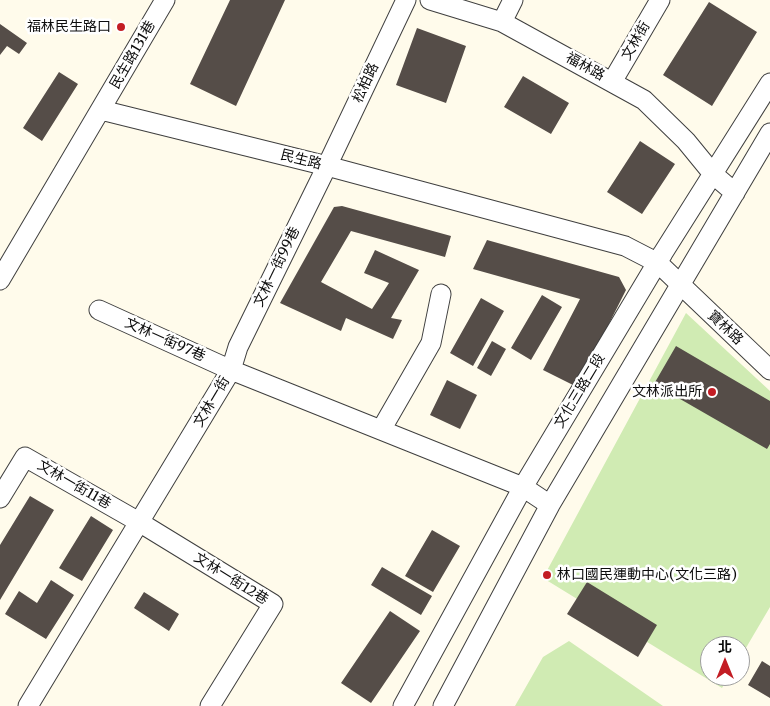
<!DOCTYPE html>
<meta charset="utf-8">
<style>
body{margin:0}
#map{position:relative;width:770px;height:706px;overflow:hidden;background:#fffbeb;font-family:Merriweather,"Noto Sans TC",serif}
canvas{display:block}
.north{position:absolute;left:700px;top:636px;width:50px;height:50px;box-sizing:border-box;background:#fff;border:1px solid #9e9e9e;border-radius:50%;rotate:0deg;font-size:14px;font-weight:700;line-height:20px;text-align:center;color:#0c0c0c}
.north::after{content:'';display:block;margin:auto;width:18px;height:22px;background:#c31d24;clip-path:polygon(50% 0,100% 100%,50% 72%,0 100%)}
</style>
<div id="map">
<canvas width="770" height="706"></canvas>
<div class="north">北</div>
</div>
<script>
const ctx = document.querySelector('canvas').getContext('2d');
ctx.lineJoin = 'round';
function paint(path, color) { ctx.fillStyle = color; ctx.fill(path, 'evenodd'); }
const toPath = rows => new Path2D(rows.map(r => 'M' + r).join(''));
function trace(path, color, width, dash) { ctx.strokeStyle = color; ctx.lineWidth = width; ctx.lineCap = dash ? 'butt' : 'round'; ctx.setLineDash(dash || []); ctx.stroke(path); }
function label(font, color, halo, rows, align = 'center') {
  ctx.font = font + ' Merriweather,"Noto Sans TC",serif'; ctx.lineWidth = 5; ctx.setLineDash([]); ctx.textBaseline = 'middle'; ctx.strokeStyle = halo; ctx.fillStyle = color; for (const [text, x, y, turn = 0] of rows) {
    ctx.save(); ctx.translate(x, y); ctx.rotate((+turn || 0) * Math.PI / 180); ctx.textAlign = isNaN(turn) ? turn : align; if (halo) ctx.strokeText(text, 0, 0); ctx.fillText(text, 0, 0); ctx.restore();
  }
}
paint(toPath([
 [686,313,770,391,770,607,740,658,740,646,710,646,710,676,729,676,722,688,543,578],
 [569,641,663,706,515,706,543,657]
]), '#d0ebb3');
paint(toPath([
 [230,0,285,0,236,106,190,84],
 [709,2,757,32,712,106,663,75],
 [0,24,27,43,19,54,7,46,0,55],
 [417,28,466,46,446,103,396,85],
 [59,72,78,84,42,141,23,128],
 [523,76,569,103,551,134,504,107],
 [640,141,675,164,642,214,607,192],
 [342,206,451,236,445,257,351,231,321,282,372,309,389,283,364,273,375,250,419,270,391,318,402,320,393,339,346,318,341,331,280,303,334,207],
 [487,240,619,277,626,290,577,387,543,370,580,299,473,269],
 [542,295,562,307,531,360,511,348],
 [481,298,504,311,473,366,450,353],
 [492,341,506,349,491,376,477,368],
 [676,346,770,401,770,444,767,449,654,384],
 [447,380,477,395,460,429,430,415],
 [30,496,54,510,0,600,0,545],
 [91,516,113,530,82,581,59,568],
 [432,530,460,546,433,592,405,576],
 [382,567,432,596,421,615,371,585],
 [51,580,74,595,46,639,5,614,19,591,37,603],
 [587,582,657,625,638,657,567,614],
 [144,592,179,614,169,631,134,608],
 [390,611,420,631,371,703,341,683],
 [762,661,770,666,770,698,748,685]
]), '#554d48');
const minor = toPath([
 [430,0,502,22,644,100,686,141,713,174,735,193],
 [502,22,513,0],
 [612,82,660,0],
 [101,110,327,166,625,246,658,263,770,370],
 [0,280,165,0],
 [99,310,231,370,523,487,550,505],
 [381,430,431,343,441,294],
 [0,498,25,457,139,522,273,604,210,706],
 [28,706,231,370,238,347,327,166,406,0],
 [403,706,523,487,663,253,770,83],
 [443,706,550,505,770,133]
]);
trace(minor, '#3f3f3f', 21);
trace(minor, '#fff', 19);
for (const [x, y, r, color] of [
 [121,27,5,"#c31d24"],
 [712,392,5,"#c31d24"],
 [547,575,5,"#c31d24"]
]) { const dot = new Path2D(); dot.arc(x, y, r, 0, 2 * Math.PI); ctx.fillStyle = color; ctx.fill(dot); trace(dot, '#fff', 2); }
label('14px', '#0c0c0c', '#fff', [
 ["福林民生路口",111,27],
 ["文林派出所",702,392],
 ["林口國民運動中心(文化三路)",557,575,"left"]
], 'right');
label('14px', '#0c0c0c', '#fff', [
 ["文林街",636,41,-60],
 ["民生路131巷",133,55,-60],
 ["福林路",585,67,29],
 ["松柏路",366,83,-65],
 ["民生路",301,160,14],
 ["文林一街99巷",277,267,-64],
 ["寶林路",725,328,43],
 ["文林一街97巷",165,340,24],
 ["文化三路二段",580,391,-59],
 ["文林一街",212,402,-59],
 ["文林一街11巷",74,485,30],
 ["文林一街12巷",231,579,32]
]);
</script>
